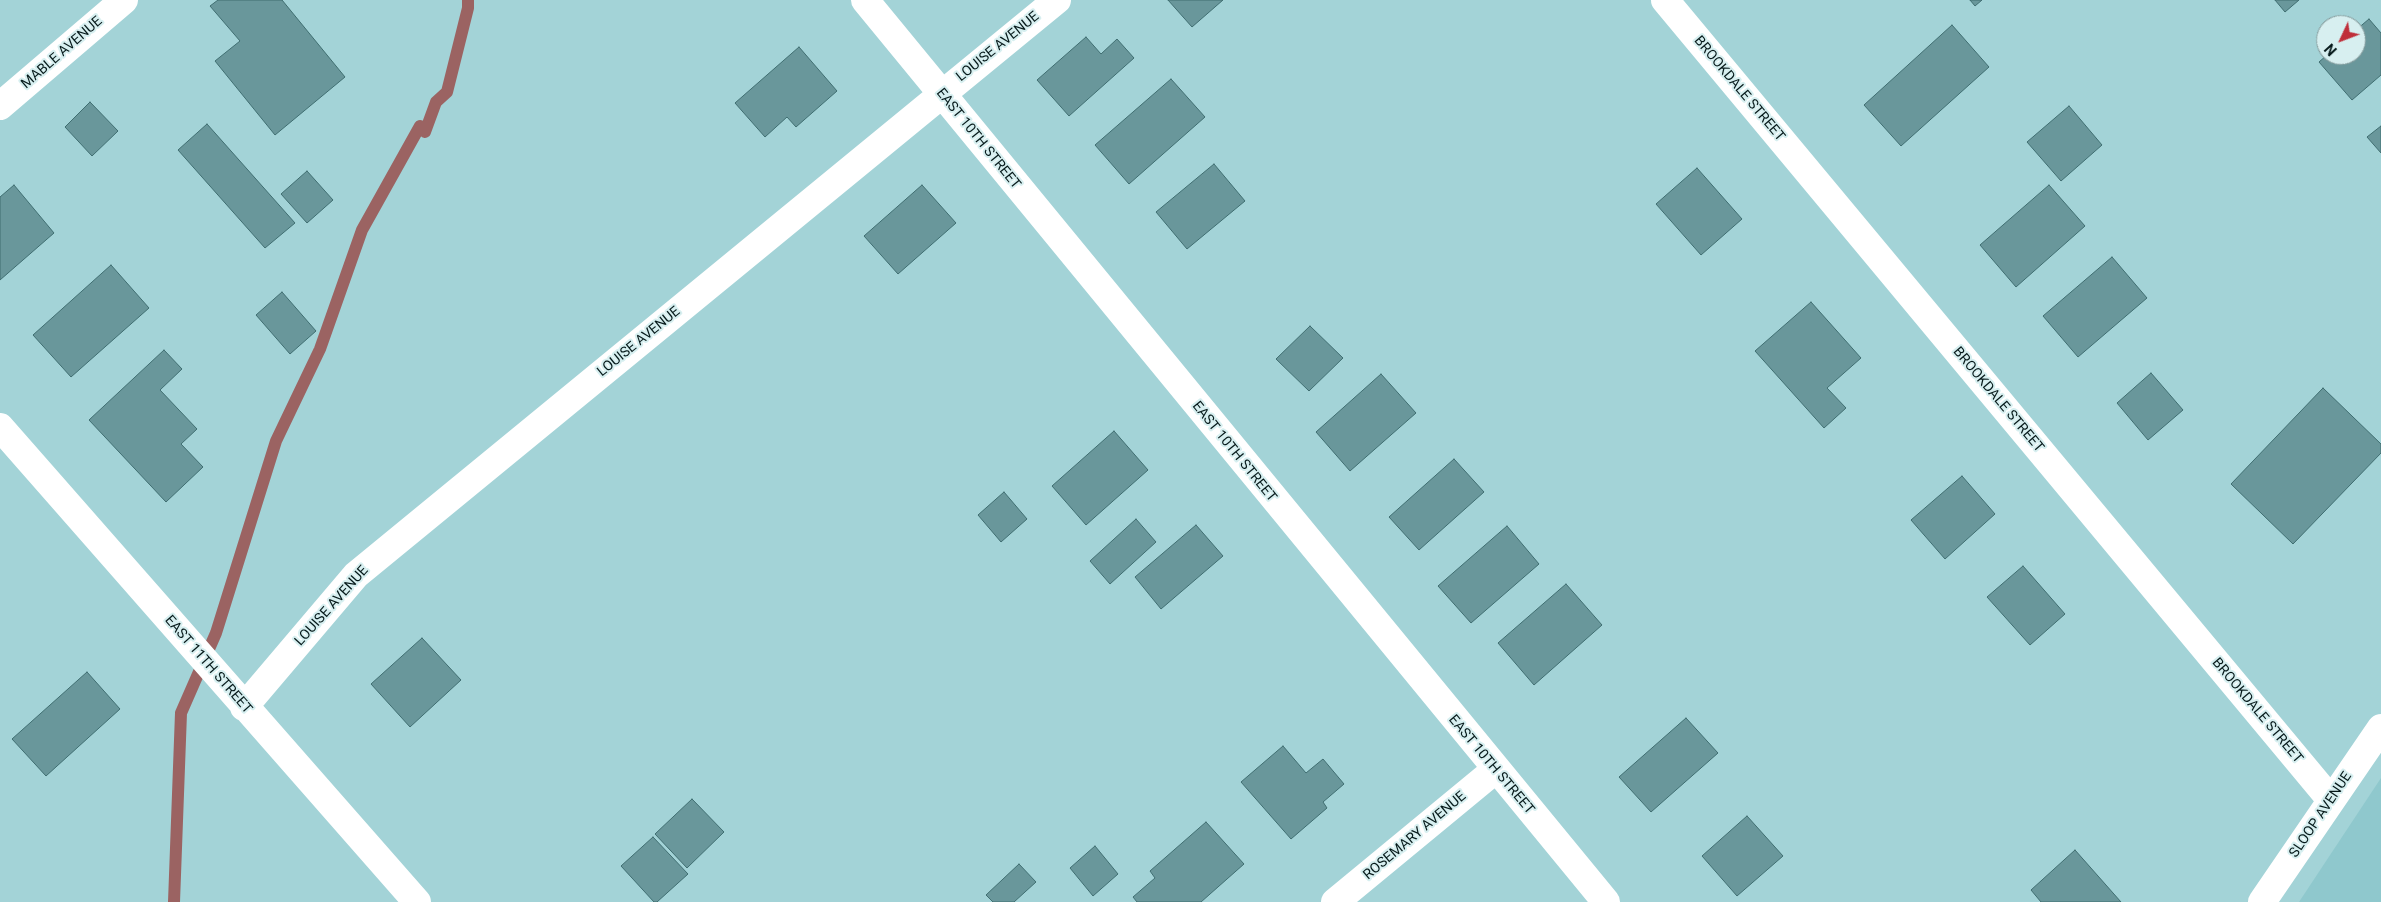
<!DOCTYPE html>
<style>
body{margin:0}
#map{position:relative;width:2381px;height:902px;overflow:hidden;background:#a3d3d7;font-family:Roboto,sans-serif}
canvas{display:block}
.north{position:absolute;left:2316px;top:15px;width:50px;height:50px;box-sizing:border-box;background:#d7eff0;border:1px solid #83999a;border-radius:50%;rotate:227deg;font-size:14px;font-weight:700;line-height:20px;text-align:center;color:#06191a}
.north::after{content:'';display:block;margin:auto;width:18px;height:22px;background:#bf2f3a;clip-path:polygon(50% 0,100% 100%,50% 72%,0 100%)}
</style>
<div id="map">
<canvas width="2381" height="902"></canvas>
<div class="north">N</div>
</div>
<script>
const ctx = document.querySelector('canvas').getContext('2d');
ctx.lineJoin = 'round';
function paint(path, color) { ctx.fillStyle = color; ctx.fill(path, 'evenodd'); }
const toPath = rows => new Path2D(rows.map(r => 'M' + r).join(''));
function trace(path, color, width, dash) { ctx.strokeStyle = color; ctx.lineWidth = width; ctx.lineCap = dash ? 'butt' : 'round'; ctx.setLineDash(dash || []); ctx.stroke(path); }
function label(font, color, halo, rows, align = 'center') {
  ctx.font = font + ' Roboto,sans-serif'; ctx.lineWidth = 4; ctx.setLineDash([]); ctx.textBaseline = 'middle'; ctx.strokeStyle = halo; ctx.fillStyle = color; for (const [text, x, y, turn = 0] of rows) {
    ctx.save(); ctx.translate(x, y); ctx.rotate((+turn || 0) * Math.PI / 180); ctx.textAlign = isNaN(turn) ? turn : align; if (halo) ctx.strokeText(text, 0, 0); ctx.fillText(text, 0, 0); ctx.restore();
  }
}
paint(toPath([
 [2381,778,2381,902,2299,902]
]), '#8fc8cd');
trace(toPath([
 [174,902,181,713,216,633,276,441,320,349,362,230,420,126,425,132,436,102,447,92,468,8,468,0]
]), '#9b6362', 12);
const building = toPath([
 [218,0,282,0,345,77,275,135,215,61,240,41,210,6,218,0],
 [1168,0,1223,0,1192,27,1168,0],
 [1970,0,1982,0,1975,6,1970,0],
 [2275,0,2299,0,2285,12,2275,0],
 [2369,19,2381,33,2381,75,2352,100,2319,62,2327,55,2356,55,2356,30,2369,19],
 [1952,25,1989,67,1901,146,1864,105,1952,25],
 [1086,37,1101,54,1117,39,1134,58,1069,116,1037,80,1086,37],
 [799,47,837,91,796,127,787,117,765,137,735,103,799,47],
 [1171,79,1205,117,1129,184,1095,145,1171,79],
 [90,102,118,131,92,156,65,127,90,102],
 [2069,106,2102,145,2061,181,2027,142,2069,106],
 [207,124,295,223,265,248,178,150,207,124],
 [2381,126,2381,153,2367,137,2381,126],
 [1214,164,1245,201,1187,249,1156,212,1214,164],
 [1697,168,1742,219,1701,255,1656,204,1697,168],
 [307,171,333,200,307,223,281,194,307,171],
 [14,185,54,233,0,280,0,197,14,185],
 [922,185,956,223,898,274,864,236,922,185],
 [2049,185,2085,226,2016,287,1980,245,2049,185],
 [2112,257,2147,298,2078,357,2043,316,2112,257],
 [111,265,149,308,71,377,33,335,111,265],
 [282,292,316,331,290,354,256,315,282,292],
 [1811,302,1861,358,1827,388,1846,408,1824,428,1755,351,1811,302],
 [1310,326,1343,358,1309,391,1276,359,1310,326],
 [164,350,182,369,160,390,197,429,181,444,203,467,166,502,89,420,164,350],
 [2151,373,2183,410,2148,440,2117,403,2151,373],
 [1381,374,1416,413,1350,471,1316,432,1381,374],
 [2323,388,2381,444,2381,453,2293,544,2231,484,2323,388],
 [1114,431,1148,470,1086,525,1052,486,1114,431],
 [1454,459,1484,492,1419,550,1389,517,1454,459],
 [1962,476,1995,514,1945,559,1911,520,1962,476],
 [1004,492,1027,519,1001,542,978,515,1004,492],
 [1136,519,1156,542,1110,584,1090,561,1136,519],
 [1196,525,1223,556,1161,609,1135,577,1196,525],
 [1507,526,1539,564,1471,623,1438,586,1507,526],
 [2023,566,2065,614,2030,645,1987,597,2023,566],
 [1566,584,1602,625,1534,685,1498,643,1566,584],
 [422,638,461,680,410,727,371,684,422,638],
 [87,672,120,709,46,776,12,739,87,672],
 [1686,718,1718,753,1651,812,1619,777,1686,718],
 [1283,746,1306,773,1323,759,1344,784,1323,802,1327,808,1291,839,1241,782,1283,746],
 [692,799,724,832,687,868,655,834,692,799],
 [1747,816,1783,856,1737,896,1702,856,1747,816],
 [1206,822,1244,864,1201,902,1137,902,1133,897,1155,878,1150,871,1206,822],
 [653,837,688,874,657,902,654,902,621,866,653,837],
 [1095,846,1118,874,1093,896,1070,868,1095,846],
 [2075,850,2121,902,2041,902,2031,890,2075,850],
 [1019,864,1036,882,1014,902,993,902,986,895,1019,864]
]);
paint(building, '#69979b');
trace(building, '#406e71', 1);
trace(toPath([
 [865,0,1606,902],
 [1665,0,2331,800],
 [0,106,124,0],
 [0,427,417,902],
 [244,707,356,575,1057,0],
 [1335,902,1495,770],
 [2262,902,2381,728]
]), '#fff', 28);
label('14px', '#06191a', '#d7eff0', [
 ["LOUISE AVENUE",998,47,-39],
 ["MABLE AVENUE",62,53,-41],
 ["BROOKDALE STREET",1739,89,50],
 ["EAST 10TH STREET",978,139,51],
 ["LOUISE AVENUE",639,342,-39],
 ["BROOKDALE STREET",1998,400,50],
 ["EAST 10TH STREET",1234,452,51],
 ["LOUISE AVENUE",332,606,-48],
 ["EAST 11TH STREET",208,665,49],
 ["BROOKDALE STREET",2257,711,50],
 ["EAST 10TH STREET",1491,765,50],
 ["SLOOP AVENUE",2321,815,-56],
 ["ROSEMARY AVENUE",1415,836,-40]
]);
</script>
